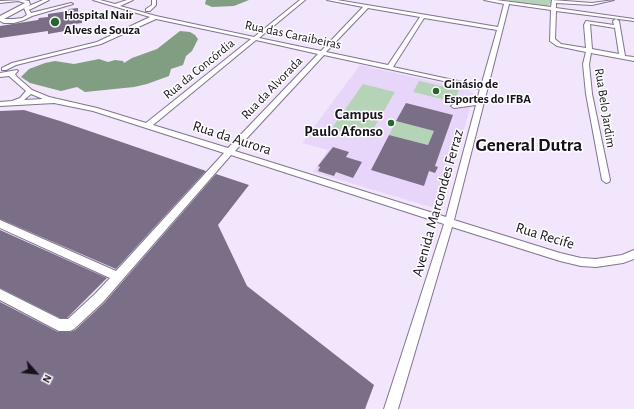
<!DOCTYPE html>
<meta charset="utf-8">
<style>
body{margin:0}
#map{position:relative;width:634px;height:409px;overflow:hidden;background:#f2e6fd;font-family:"Alegreya Sans",sans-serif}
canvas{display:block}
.north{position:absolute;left:16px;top:353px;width:40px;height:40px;-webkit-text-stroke:3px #fff;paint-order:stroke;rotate:117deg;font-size:11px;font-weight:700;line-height:16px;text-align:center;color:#17111b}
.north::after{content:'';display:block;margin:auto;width:14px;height:18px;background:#17111b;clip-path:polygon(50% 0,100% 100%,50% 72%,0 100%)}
</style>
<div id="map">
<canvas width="634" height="409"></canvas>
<div class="north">N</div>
</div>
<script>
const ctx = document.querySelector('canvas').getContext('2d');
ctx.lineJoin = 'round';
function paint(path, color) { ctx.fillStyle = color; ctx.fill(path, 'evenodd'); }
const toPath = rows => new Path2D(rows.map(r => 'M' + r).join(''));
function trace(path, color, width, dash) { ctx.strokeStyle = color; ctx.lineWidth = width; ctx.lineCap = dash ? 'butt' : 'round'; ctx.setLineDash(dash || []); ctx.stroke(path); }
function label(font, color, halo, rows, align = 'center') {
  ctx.font = font + ' "Alegreya Sans",sans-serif'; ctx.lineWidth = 3; ctx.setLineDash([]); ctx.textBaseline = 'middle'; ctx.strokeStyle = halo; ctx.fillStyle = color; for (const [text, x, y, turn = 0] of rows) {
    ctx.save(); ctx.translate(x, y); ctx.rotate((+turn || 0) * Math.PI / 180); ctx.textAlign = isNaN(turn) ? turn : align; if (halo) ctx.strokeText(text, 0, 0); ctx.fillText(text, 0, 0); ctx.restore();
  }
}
paint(toPath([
 [360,65,467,89,474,94,441,210,313,172,328,150,302,143]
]), '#e8d6fa');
paint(toPath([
 [502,0,554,0,548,6],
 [419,81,459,90,454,102,413,92],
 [363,84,395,92,368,138,332,128],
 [396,121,434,131,428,145,389,135]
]), '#b5d3b6');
paint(toPath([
 [206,0,249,0,234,6,212,7,205,4],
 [180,31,190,32,195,35,198,39,192,51,186,56,183,65,171,69,169,76,147,84,134,87,85,92,77,87,61,91,30,83,21,77,29,69,45,63,55,61,74,64,99,59,108,62,115,60,123,61,124,63,132,58,157,49]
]), '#819e82');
paint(toPath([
 [78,8,78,13,82,12,82,23,66,25,65,31,48,34,48,31,0,38,0,26,38,20,39,18,48,17,48,14,68,11,69,9],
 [406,103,453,115,435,166,438,167,435,173,429,171,424,186,371,170,389,135,428,145,434,131,396,121],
 [24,110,60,121,206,171,116,269,0,219,0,111],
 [333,147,349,152,346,157,362,162,353,178,336,172,334,176,318,171,320,167,318,166],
 [216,174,249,185,218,225,247,286,374,385,365,409,0,409,0,302,58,332,70,332,75,330,104,303],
 [0,230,107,278,67,318,60,318,0,288]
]), '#7b6e87');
const minor = toPath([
 [24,0,29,1,30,5,4,19,14,19,22,18,27,15,24,8,43,0,49,0,29,10,31,13,71,3,73,4,32,16,24,20,14,23,4,23,0,21,0,16,25,3,18,1,0,3,0,1,24,0],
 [93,0,100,0,115,4,127,0,133,0,120,6,156,16,254,37,300,0,305,0,259,38,321,51,363,7,327,0,337,0,367,5,498,27,504,4,484,0,496,0,551,7,552,0,592,3,614,0,592,5,556,3,556,8,634,19,634,21,556,11,555,39,561,44,586,48,584,25,586,21,614,25,613,21,616,19,619,21,625,56,634,57,634,61,591,53,589,64,592,94,610,180,609,182,606,183,602,180,586,94,583,64,586,52,557,46,550,41,551,10,509,4,454,220,560,253,581,258,596,259,622,255,634,250,634,259,623,263,596,267,581,266,560,261,452,227,398,409,384,409,444,224,231,155,103,302,74,329,70,331,59,331,55,329,0,300,0,289,60,319,68,319,95,294,110,278,0,228,0,220,116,271,224,153,93,111,54,103,0,106,0,102,12,101,20,98,26,91,9,76,0,77,0,73,17,70,18,71,15,74,17,77,32,90,49,97,97,108,146,123,251,39,156,19,101,44,16,65,6,70,2,70,2,68,12,63,97,42,150,17,93,0],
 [368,8,420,17,388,65,326,52,368,8],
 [424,18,497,30,481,86,393,67,424,18],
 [590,24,615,28,619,54,592,49,590,24],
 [256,40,318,54,228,148,153,125,256,40],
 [324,55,480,89,477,100,454,104,451,106,454,108,476,105,446,217,235,151,324,55],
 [31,94,43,99,24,100,31,94],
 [152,0,156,0,156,5,150,11,146,11,146,9,152,5,152,0]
]);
trace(minor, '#81738d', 2);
paint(minor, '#fff');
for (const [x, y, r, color] of [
 [55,22,5,"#27662f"],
 [436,91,4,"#27662f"],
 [391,123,4,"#27662f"]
]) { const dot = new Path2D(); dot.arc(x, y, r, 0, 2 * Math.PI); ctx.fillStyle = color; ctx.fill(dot); trace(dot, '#fff', 1.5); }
label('bold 13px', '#17111b', '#fff', [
 ["Hospital Nair",64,15],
 ["Alves de Souza",64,30],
 ["Ginásio de",444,84],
 ["Esportes do IFBA",444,99]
], 'left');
label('13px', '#17111b', '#fff', [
 ["Rua das Caraibeiras",293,35,12],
 ["Rua da Concórdia",199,69,-39],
 ["Rua da Alvorada",272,88,-46],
 ["Rua Belo Jardim",605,108,81]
]);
label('bold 15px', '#17111b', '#fff', [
 ["Campus",383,114],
 ["Paulo Afonso",383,131]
], 'right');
label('15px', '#17111b', '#fff', [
 ["Rua da Aurora",232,138,18],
 ["Avenida Marcondes Ferraz",438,203,-74],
 ["Rua Recife",545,236,17]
]);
label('bold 19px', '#17111b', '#fff', [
 ["General Dutra",529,145]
]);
</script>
